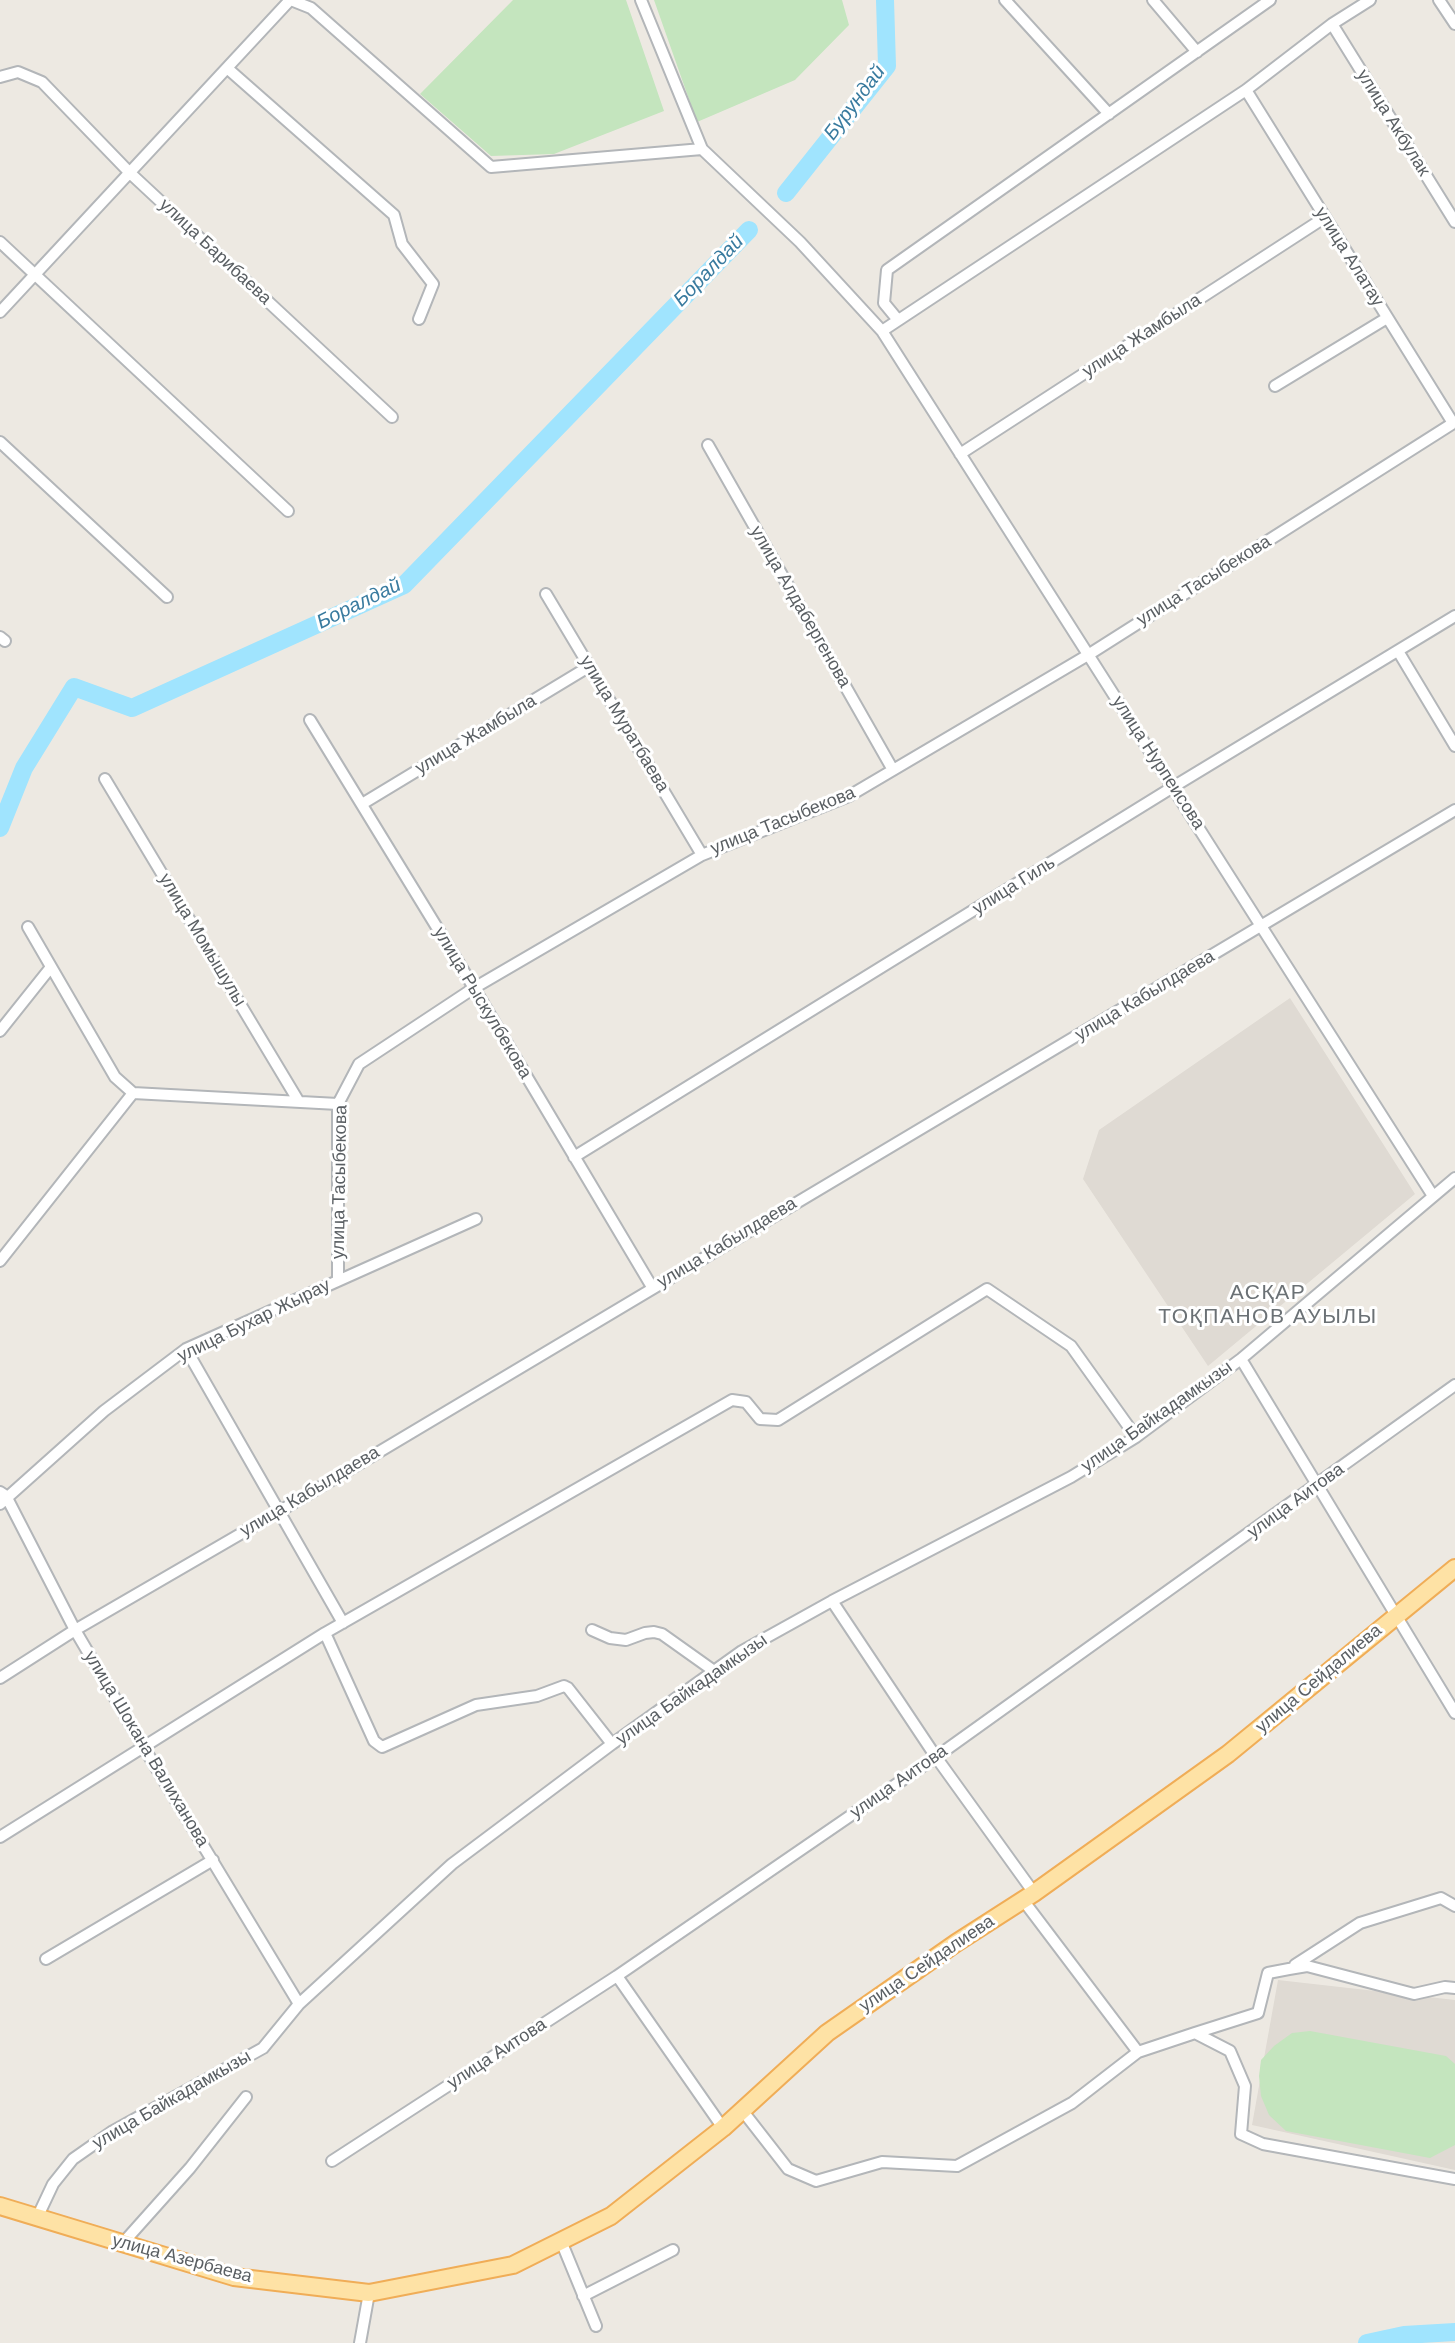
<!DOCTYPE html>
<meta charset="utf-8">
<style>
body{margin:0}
canvas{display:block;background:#ede9e2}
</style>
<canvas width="1455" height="2343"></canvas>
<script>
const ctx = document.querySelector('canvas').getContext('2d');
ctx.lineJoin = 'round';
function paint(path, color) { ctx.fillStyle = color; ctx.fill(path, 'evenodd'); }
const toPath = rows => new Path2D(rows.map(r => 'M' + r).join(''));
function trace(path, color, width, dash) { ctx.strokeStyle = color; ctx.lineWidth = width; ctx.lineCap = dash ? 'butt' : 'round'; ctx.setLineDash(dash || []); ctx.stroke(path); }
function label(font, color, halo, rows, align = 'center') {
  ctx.font = font + ' Helvetica,sans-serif'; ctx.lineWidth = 6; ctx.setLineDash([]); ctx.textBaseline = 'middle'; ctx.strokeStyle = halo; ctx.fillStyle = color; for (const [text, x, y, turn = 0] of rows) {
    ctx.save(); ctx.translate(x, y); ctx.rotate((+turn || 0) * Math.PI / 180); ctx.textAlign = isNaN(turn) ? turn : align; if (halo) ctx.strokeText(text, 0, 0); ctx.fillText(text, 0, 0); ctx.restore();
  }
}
paint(toPath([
 [1290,998,1415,1194,1208,1366,1083,1179,1099,1130],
 [1278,1980,1455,2000,1455,2170,1252,2125]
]), '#dfdad3');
paint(toPath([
 [513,0,626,0,664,111,554,154,491,156,420,94],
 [654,0,842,0,849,25,795,80,697,122],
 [1310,2031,1446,2056,1455,2064,1455,2145,1430,2158,1286,2131,1269,2115,1261,2096,1259,2076,1261,2060,1274,2046,1292,2033]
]), '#c4e5be');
trace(toPath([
 [786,193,887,66,885,0],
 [0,828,24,768,74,687,132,708,404,585,749,230],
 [1367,2343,1404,2335,1455,2332]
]), '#a0e4fe', 18);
const minor = toPath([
 [291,0,311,8,491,167,702,149],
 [641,0,702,149,800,242,882,331,1433,1196],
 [1005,0,1109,114],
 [1153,0,1197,52],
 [1439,0,1455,24],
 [1332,24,1455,222],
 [227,68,394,215,402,244,433,284,419,319],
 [0,77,18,72,42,82,130,173,392,417],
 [1246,90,1453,423],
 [0,242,288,511],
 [0,312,290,0],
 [898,320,884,303,887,270,1270,0],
 [882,331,1246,90,1332,24,1370,0],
 [1275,386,1387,318],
 [0,442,167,597],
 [708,445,893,770],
 [960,454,1324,218],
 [546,594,702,855],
 [0,637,5,641],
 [1398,651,1455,746],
 [310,720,474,988,652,1287],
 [105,779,299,1102],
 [362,804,590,666],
 [28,927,115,1077,133,1093],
 [0,1031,51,967],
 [133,1093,338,1104],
 [574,1157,1173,787,1455,616],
 [0,1261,133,1093],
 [338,1281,338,1104,359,1064,474,988,702,855,849,796,1088,655,1455,422],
 [186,1349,343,1623],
 [1241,1359,1455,1713],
 [0,1492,6,1496,75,1630,143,1746,299,2004],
 [0,1504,104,1411,186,1349,476,1219],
 [832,1601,936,1757,1034,1893],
 [592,1630,610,1638,626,1640,645,1633,654,1632,662,1634,714,1671],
 [325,1633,374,1741,382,1747,476,1705,537,1696,564,1686,568,1688,612,1744],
 [0,1678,75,1630,280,1511,1455,810],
 [0,1837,325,1633,732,1400,746,1402,760,1419,778,1420,987,1289,1071,1346,1136,1437],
 [1023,1900,1138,2052],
 [46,1959,213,1860],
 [1295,1965,1360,1923,1441,1898,1455,1906],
 [617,1976,723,2128],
 [1195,2033,1258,2013,1268,1973,1289,1969,1307,1966,1414,1994,1445,1987,1455,1988],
 [742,2110,788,2169,816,2181,882,2162,957,2166,1072,2103,1138,2052,1195,2033,1230,2051,1245,2086,1241,2134,1263,2144,1455,2179],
 [332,2161,617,1976,936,1757,1455,1385],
 [37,2218,53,2184,73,2159,113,2131,263,2048,299,2004,452,1864,612,1744,742,1651,832,1601,1071,1477,1136,1437,1241,1359,1455,1178],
 [561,2241,596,2326],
 [123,2243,190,2168,246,2097],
 [583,2296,673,2250],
 [360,2343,369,2293]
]);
const primary = toPath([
 [0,2206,234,2277,369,2293,513,2265,611,2216,723,2128,827,2033,956,1943,1034,1893,1228,1754,1455,1568]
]);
trace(minor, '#b3b6b9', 14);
trace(primary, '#f0ad57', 20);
trace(minor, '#fff', 10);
trace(primary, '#fee2a5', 16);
label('18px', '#5a5f63', '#fff', [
 ["улица Акбулак",1393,123,58],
 ["улица Барибаева",215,252,43],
 ["улица Алатау",1349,257,58],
 ["улица Жамбыла",1142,336,-33],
 ["улица Тасыбекова",1204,581,-32],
 ["улица Алдабергенова",800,607,60],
 ["улица Муратбаева",624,724,59],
 ["улица Жамбыла",476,735,-31],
 ["улица Нурпеисова",1158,763,57],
 ["улица Тасыбекова",783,821,-22],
 ["улица Гиль",1014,886,-32],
 ["улица Момышулы",202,940,59],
 ["улица Кабылдаева",1145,996,-31],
 ["улица Рыскулбекова",482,1003,59],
 ["улица Тасыбекова",340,1182,-89],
 ["улица Кабылдаева",727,1243,-31],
 ["улица Бухар Жырау",254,1321,-26],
 ["улица Байкадамкызы",1157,1417,-35],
 ["улица Кабылдаева",310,1492,-31],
 ["улица Аитова",1296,1501,-36],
 ["улица Сейдалиева",1319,1679,-40],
 ["улица Байкадамкызы",692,1690,-35],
 ["улица Шокана Валиханова",146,1749,59],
 ["улица Аитова",899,1782,-35],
 ["улица Сейдалиева",927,1964,-34],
 ["улица Аитова",497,2054,-33],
 ["улица Байкадамкызы",172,2100,-30],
 ["улица Азербаева",182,2259,15]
]);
label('italic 20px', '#397b9f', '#fff', [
 ["Бурундай",855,103,-53],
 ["Боралдай",709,271,-46],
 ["Боралдай",359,604,-26]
]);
ctx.letterSpacing = '1.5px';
label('21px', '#6b7175', '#fff', [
 ["АСҚАР",1268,1293],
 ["ТОҚПАНОВ АУЫЛЫ",1268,1317]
]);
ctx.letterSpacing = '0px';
</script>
